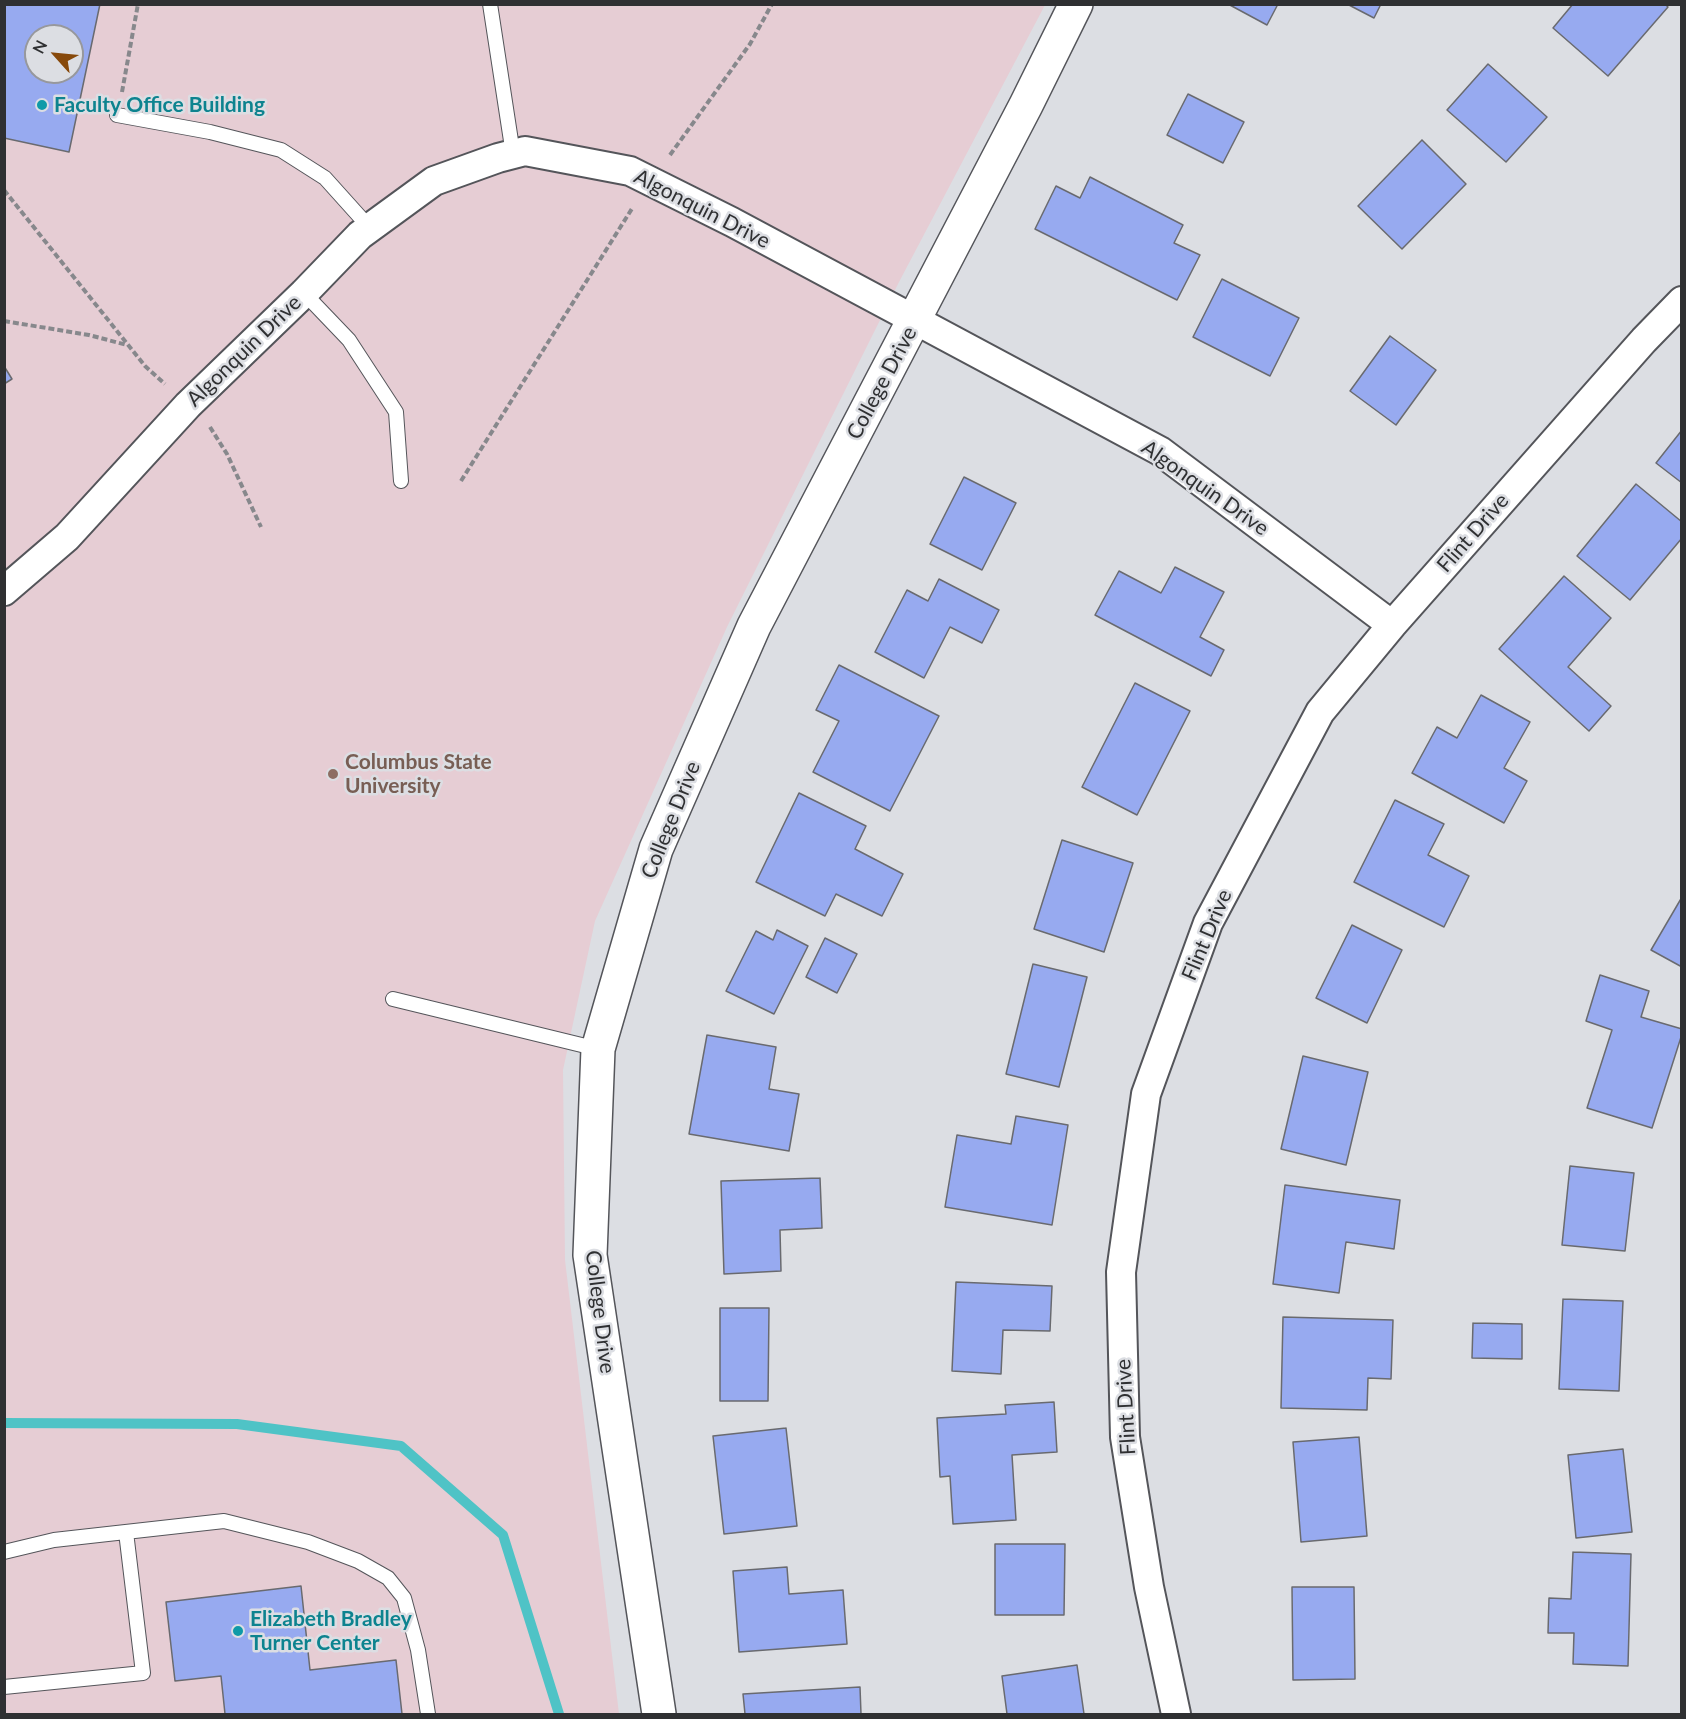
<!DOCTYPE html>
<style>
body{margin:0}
#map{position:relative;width:1686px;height:1719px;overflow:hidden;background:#dcdee3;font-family:Lato,sans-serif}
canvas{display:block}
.frame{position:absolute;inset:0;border:6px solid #2f3032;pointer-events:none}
.north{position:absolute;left:24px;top:24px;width:60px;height:60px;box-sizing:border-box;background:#dcdee3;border:2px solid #97989c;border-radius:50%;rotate:297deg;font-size:16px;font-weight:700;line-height:24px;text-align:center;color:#2f3032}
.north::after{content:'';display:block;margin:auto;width:21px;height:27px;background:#87490b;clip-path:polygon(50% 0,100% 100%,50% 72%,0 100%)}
</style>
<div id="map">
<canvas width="1686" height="1719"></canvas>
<div class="frame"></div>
<div class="north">N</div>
</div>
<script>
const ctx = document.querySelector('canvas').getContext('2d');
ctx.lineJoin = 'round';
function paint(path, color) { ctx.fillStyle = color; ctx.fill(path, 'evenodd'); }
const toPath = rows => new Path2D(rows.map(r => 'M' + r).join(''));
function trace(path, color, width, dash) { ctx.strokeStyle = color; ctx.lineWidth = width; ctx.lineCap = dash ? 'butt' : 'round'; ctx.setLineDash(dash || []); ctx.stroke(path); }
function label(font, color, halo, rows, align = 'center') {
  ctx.font = font + ' Lato,sans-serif'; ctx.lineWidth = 5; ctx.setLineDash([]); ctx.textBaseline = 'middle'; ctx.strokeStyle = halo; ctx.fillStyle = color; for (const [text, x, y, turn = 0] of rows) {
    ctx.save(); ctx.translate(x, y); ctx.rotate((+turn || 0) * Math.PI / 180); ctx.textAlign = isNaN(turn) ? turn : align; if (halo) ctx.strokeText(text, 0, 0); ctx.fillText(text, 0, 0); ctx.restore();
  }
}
paint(toPath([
 [5,5,1045,5,899,282,727,627,595,921,563,1070,565,1260,619,1714,5,1714],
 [36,36,72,36,72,72,36,72]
]), '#e6cdd4');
trace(toPath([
 [4,1423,237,1424,401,1446,503,1535,559,1714]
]), '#4fc3c6', 10);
const building = toPath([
 [4,4,100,4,69,152,4,138,4,4],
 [36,36,72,36,72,72,36,72,36,36],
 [1228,4,1278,4,1267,25,1228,4],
 [1347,4,1381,4,1374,18,1347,4],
 [1573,4,1665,4,1668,7,1608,76,1553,28,1573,4],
 [1488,64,1547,117,1506,162,1447,110,1488,64],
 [1188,94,1244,122,1223,163,1167,135,1188,94],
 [1422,140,1466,184,1402,249,1358,206,1422,140],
 [1090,177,1183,225,1174,243,1200,255,1177,300,1035,229,1056,186,1080,198,1090,177],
 [1222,279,1299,318,1270,376,1193,337,1222,279],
 [1390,336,1436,370,1396,425,1350,391,1390,336],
 [4,366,12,379,4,384,4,366],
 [1682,430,1682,483,1656,463,1682,430],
 [964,477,1016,503,982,570,930,544,964,477],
 [1636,484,1682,522,1682,538,1630,600,1577,556,1636,484],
 [1175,567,1224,592,1200,637,1224,650,1211,676,1095,615,1119,571,1161,593,1175,567],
 [1564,576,1611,618,1568,667,1611,706,1589,731,1499,649,1564,576],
 [939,579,999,610,982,643,950,627,924,678,875,652,907,590,928,601,939,579],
 [839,665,939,716,890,811,813,772,839,721,816,710,839,665],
 [1135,683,1190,711,1137,815,1082,787,1135,683],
 [1481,695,1530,722,1504,768,1527,781,1504,823,1412,773,1437,727,1457,738,1481,695],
 [799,793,866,826,855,849,903,874,882,916,836,894,825,916,756,882,799,793],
 [1395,800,1444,824,1428,855,1469,876,1444,927,1354,882,1395,800],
 [1062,840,1133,863,1104,952,1034,929,1062,840],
 [1682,897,1682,967,1651,950,1682,897],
 [1352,925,1402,950,1367,1023,1316,998,1352,925],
 [777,930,808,946,774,1014,726,991,756,931,773,940,777,930],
 [825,938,857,954,837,993,806,977,825,938],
 [1033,964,1087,977,1059,1087,1006,1074,1033,964],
 [1600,975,1649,991,1641,1017,1682,1029,1682,1034,1652,1128,1587,1108,1612,1030,1586,1021,1600,975],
 [707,1035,776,1047,769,1089,799,1094,789,1151,689,1134,707,1035],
 [1303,1056,1368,1072,1346,1165,1281,1149,1303,1056],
 [1016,1116,1068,1125,1052,1225,945,1207,957,1135,1011,1144,1016,1116],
 [1570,1166,1634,1173,1625,1251,1562,1245,1570,1166],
 [820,1178,822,1228,780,1230,781,1271,724,1274,721,1181,820,1178],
 [1285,1185,1400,1200,1394,1249,1346,1242,1339,1293,1273,1284,1285,1185],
 [956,1282,1052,1286,1050,1331,1003,1330,1001,1374,952,1371,956,1282],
 [1563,1299,1623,1301,1619,1391,1559,1389,1563,1299],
 [720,1308,769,1308,768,1401,720,1401,720,1308],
 [1283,1317,1393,1320,1391,1379,1368,1378,1367,1410,1281,1408,1283,1317],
 [1473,1323,1522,1324,1522,1359,1472,1358,1473,1323],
 [1054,1402,1057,1452,1012,1455,1016,1520,953,1524,950,1476,940,1477,937,1418,1006,1414,1005,1405,1054,1402],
 [786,1428,797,1526,724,1534,713,1436,786,1428],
 [1359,1437,1367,1536,1301,1542,1293,1442,1359,1437],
 [1623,1449,1632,1532,1576,1538,1568,1455,1623,1449],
 [995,1544,1065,1544,1064,1615,995,1615,995,1544],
 [1573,1552,1631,1554,1628,1666,1573,1664,1574,1633,1548,1633,1549,1598,1571,1599,1573,1552],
 [787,1567,789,1594,843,1590,847,1644,739,1652,733,1571,787,1567],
 [301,1586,310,1670,396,1660,402,1714,225,1714,221,1676,175,1681,166,1602,301,1586],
 [1292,1587,1354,1587,1355,1679,1293,1680,1292,1587],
 [1077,1665,1084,1714,1007,1714,1002,1676,1077,1665],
 [860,1687,861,1714,745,1714,743,1694,860,1687]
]);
paint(building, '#97aaf0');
trace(building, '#696a6f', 1.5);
const service = toPath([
 [490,4,513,154],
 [117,115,210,132,281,150,325,178,369,227],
 [304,293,349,340,396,412,401,481],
 [393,999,598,1049],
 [4,1552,54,1540,224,1521,308,1542,358,1561,388,1578,404,1598,418,1650,428,1714],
 [4,1687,143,1673,126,1532]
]);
const minor = toPath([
 [4,591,67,537,188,405,304,293,360,235,434,181,498,158,525,151,630,171,732,222,1160,451,1392,625],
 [1176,1714,1149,1587,1125,1437,1121,1272,1146,1094,1208,923,1320,712,1392,625,1644,340,1682,301]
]);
const tertiary = toPath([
 [659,1714,590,1255,598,1049,656,849,754,626,1026,105,1076,4]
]);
trace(service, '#54555a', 16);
trace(minor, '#54555a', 32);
trace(tertiary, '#54555a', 36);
trace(toPath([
 [122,92,138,4],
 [670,155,750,44,772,4],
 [4,190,145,366,165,384],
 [4,321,89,335,127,345],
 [210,427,227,454,261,527],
 [461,481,633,207]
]), '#87888c', 4, [6, 3]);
trace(service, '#fff', 14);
trace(minor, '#fff', 28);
trace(tertiary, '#fff', 33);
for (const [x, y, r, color] of [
 [42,105,6,"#0f9aa8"],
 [333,774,6,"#8d6e63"],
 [238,1631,6,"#0f9aa8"]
]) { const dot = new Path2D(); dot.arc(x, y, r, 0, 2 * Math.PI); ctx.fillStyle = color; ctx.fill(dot); trace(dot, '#dcdee3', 2); }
label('bold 21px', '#0d838f', '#dcdee3', [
 ["Faculty Office Building",54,105],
 ["Elizabeth Bradley",250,1619],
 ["Turner Center",250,1643]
], 'left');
label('21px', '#2f3032', '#dcdee3', [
 ["Algonquin Drive",702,209,27],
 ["Algonquin Drive",244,351,-44],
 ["College Drive",882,383,-62],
 ["Algonquin Drive",1205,488,35],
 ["Flint Drive",1473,533,-49],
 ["College Drive",671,820,-68],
 ["Flint Drive",1207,935,-67],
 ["College Drive",600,1312,83],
 ["Flint Drive",1126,1407,-93]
]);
label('bold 21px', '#785e54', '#dcdee3', [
 ["Columbus State",345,762],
 ["University",345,786]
], 'left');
</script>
